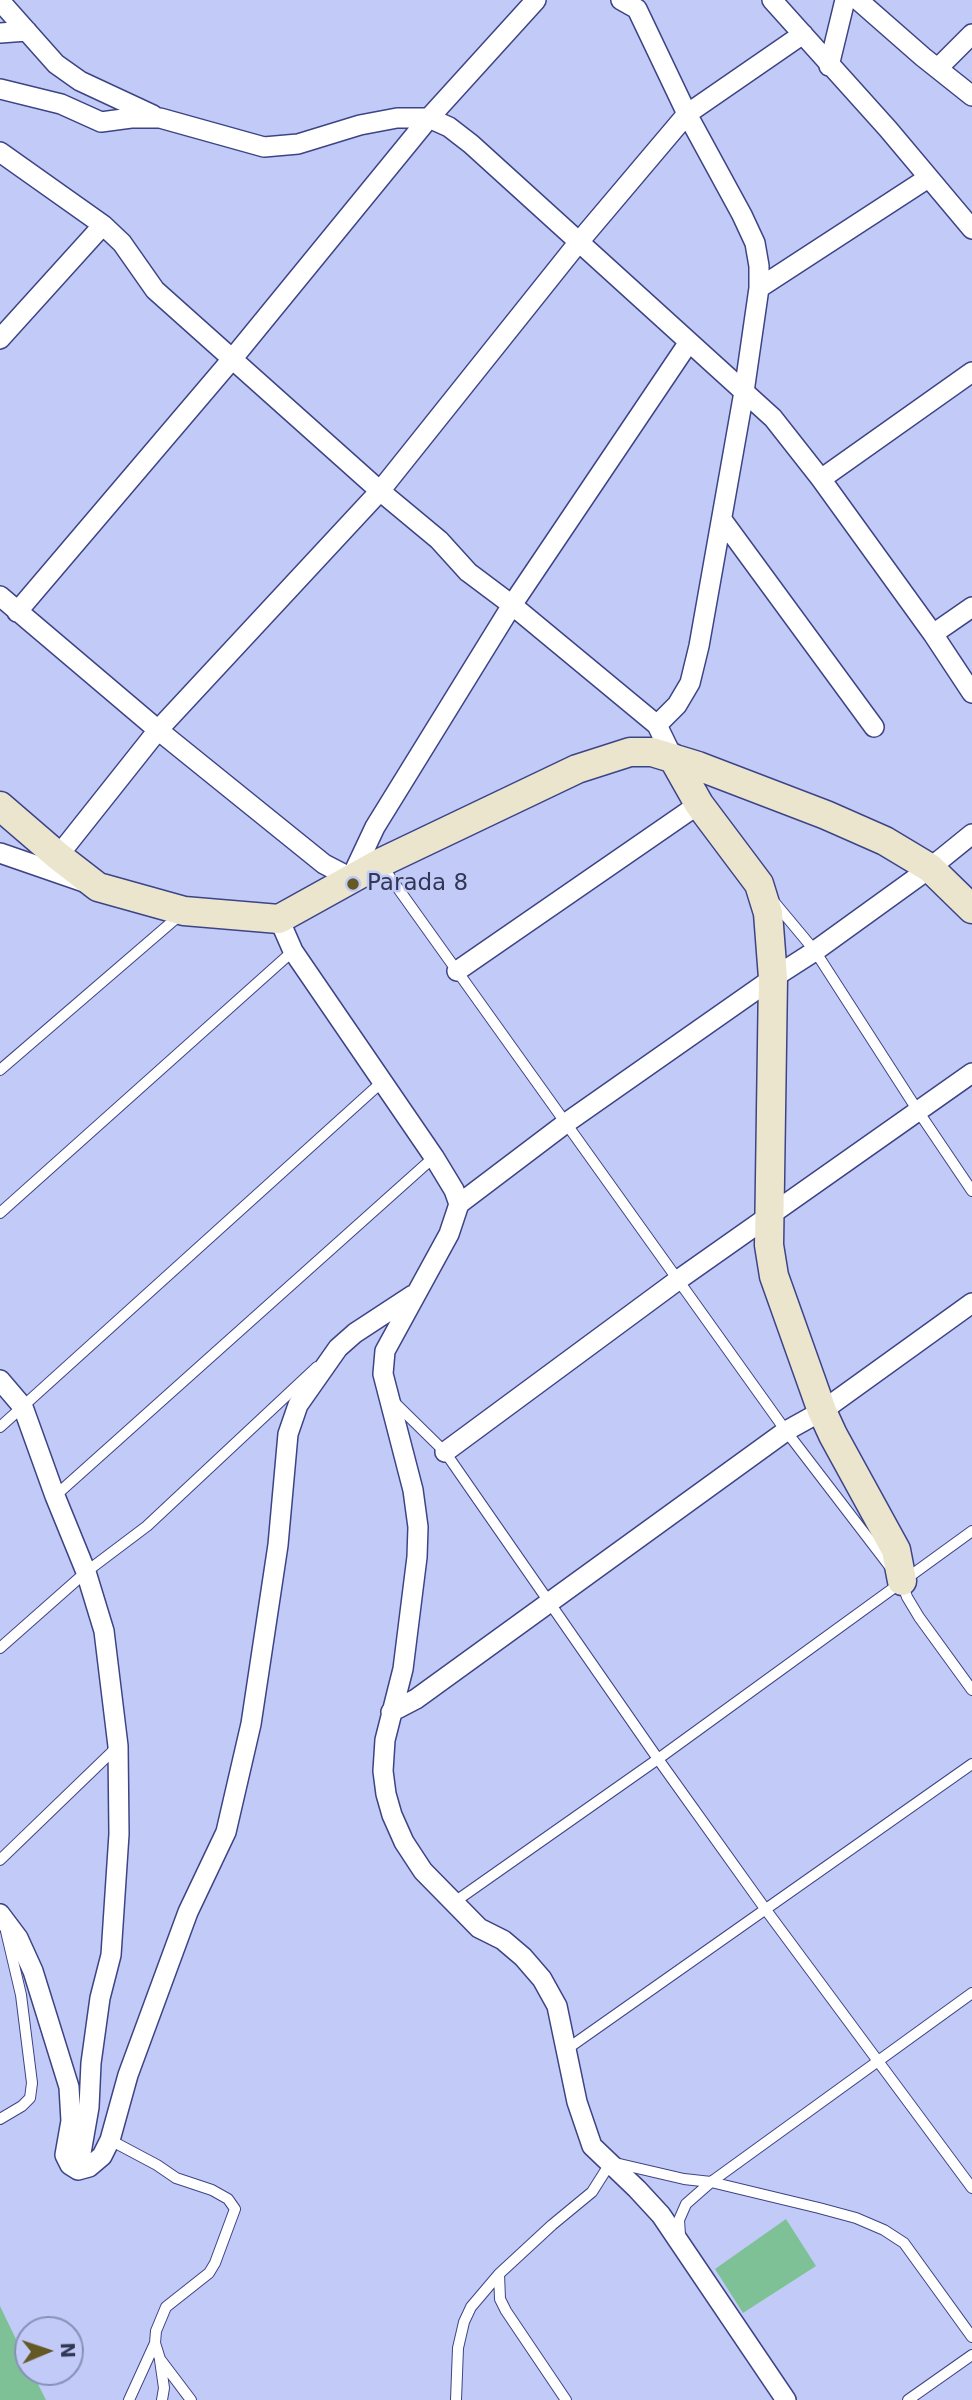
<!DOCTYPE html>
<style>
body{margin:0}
#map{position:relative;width:972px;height:2400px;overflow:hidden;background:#c2cbf8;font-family:"DejaVu Sans",sans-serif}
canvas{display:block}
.north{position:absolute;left:14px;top:2316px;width:70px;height:70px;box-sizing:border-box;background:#c2cbf8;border:2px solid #8890b7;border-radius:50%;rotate:88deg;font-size:19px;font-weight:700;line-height:28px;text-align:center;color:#323755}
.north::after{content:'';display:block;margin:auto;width:24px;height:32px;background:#645825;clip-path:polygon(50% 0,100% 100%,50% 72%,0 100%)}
</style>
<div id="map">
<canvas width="972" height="2400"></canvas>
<div class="north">N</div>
</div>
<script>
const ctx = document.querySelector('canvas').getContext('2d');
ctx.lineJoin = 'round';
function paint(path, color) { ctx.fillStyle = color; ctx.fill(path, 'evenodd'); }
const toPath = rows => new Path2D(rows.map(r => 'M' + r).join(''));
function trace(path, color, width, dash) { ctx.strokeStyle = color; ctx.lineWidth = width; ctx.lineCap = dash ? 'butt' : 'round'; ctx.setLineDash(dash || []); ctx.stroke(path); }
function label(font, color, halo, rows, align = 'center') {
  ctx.font = font + ' "DejaVu Sans",sans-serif'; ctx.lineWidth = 5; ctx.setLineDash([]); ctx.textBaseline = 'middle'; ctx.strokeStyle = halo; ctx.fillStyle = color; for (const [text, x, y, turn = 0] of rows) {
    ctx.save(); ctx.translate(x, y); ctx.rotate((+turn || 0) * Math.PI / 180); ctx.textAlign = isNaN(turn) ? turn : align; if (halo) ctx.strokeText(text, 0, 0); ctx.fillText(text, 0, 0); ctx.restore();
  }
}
paint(toPath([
 [786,2219,816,2266,743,2313,715,2269],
 [0,2306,28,2364,28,2372,32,2372,46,2400,0,2400]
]), '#7ec197');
const lane = toPath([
 [382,866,786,1431,891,1568],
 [775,903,815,951,918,1111,972,1191],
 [0,1070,180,915],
 [0,1213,293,951],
 [392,1400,445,1452,658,1759,766,1910,972,2188],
 [0,1427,383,1081],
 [55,1496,434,1157],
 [902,1583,907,1597,919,1617,972,1690],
 [0,1648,86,1572,147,1526,317,1367],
 [0,1860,116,1748],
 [453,1903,658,1759,972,1531],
 [567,2049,972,1764],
 [0,2119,22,2106,30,2098,32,2083,21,1995,6,1931],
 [110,2140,157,2165,176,2178,212,2190,228,2199,235,2209,215,2263,209,2273,166,2307,156,2331,155,2343,160,2359,191,2400],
 [680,2235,679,2220,686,2204,711,2182,972,1993],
 [499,2274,500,2299,506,2311,566,2400],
 [160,2360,164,2388,162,2400],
 [129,2400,155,2343],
 [456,2400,458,2348,464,2322,471,2307,499,2274,552,2225,592,2192,611,2162,684,2179,711,2182,819,2208,856,2218,884,2230,904,2243,972,2337],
 [908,2400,972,2355]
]);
const street = toPath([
 [621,0,637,9,687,114,742,215,755,243,759,266,759,288,744,392,699,646,690,683,677,705,657,725],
 [772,0,888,129,972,229],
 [858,0,923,57,972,96],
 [0,1,56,64,80,81,153,115],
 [0,33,27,31],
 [829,66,845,0],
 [938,68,972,34],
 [0,89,61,104,101,122,131,118,160,118,264,147,298,144,360,125,397,118,429,118,449,127,471,144,773,418,821,479,933,634,972,693],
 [0,152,103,225,122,243,155,290,380,491,439,540,468,572,512,605,657,725,673,758],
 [759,288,928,178],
 [0,339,103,225],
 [821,479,972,372],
 [723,521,874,727],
 [0,596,158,730,324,864,351,878,375,827,512,605,689,342],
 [17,612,233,358,429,118,536,0],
 [933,634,972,607],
 [0,853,84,882],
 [58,856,158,730,380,491,578,243,687,114,803,34],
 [279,919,293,951,434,1157,454,1190,459,1204,449,1234,385,1351,383,1374,413,1490,418,1527,417,1557,403,1669,385,1740,383,1771,386,1794,392,1815,404,1842,423,1871,479,1928,503,1940,523,1957,542,1979,557,2006,577,2102,592,2146,637,2189,661,2215,786,2400],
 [457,971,699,804],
 [459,1204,566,1123,773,978,815,951,930,868,972,834],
 [0,1380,23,1407,55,1496,86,1572,104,1631,118,1746,119,1834,111,1955,100,1998,91,2063,89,2107,78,2170],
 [445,1452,678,1280,972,1073],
 [391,1712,416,1699,786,1431,822,1411,972,1303],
 [0,1914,18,1938,33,1971,69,2087,71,2121,65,2155,70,2165,78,2170,89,2167,102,2156,110,2140,128,2075,188,1912,226,1832,251,1724,278,1545,288,1434,298,1405,338,1348,355,1333,413,1295]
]);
const secondary = toPath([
 [673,758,699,804,759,884,768,913,773,978,769,1245,774,1276,822,1411,833,1435,896,1550,902,1581],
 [0,806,58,856,98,887,184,911,279,919,380,863,577,769,630,752,652,752,698,766,826,815,885,841,930,868,972,909]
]);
trace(lane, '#3d4485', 12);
trace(street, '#3d4485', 22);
trace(secondary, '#3d4485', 31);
trace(lane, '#fff', 10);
trace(street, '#fff', 19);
trace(secondary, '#ebe5ce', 28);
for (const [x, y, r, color] of [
 [353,884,7,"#645825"]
]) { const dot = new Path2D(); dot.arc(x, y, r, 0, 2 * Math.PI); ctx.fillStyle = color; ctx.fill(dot); trace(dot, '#c2cbf8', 2.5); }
label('23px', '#323755', '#c2cbf8', [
 ["Parada 8",367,884]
], 'left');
</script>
